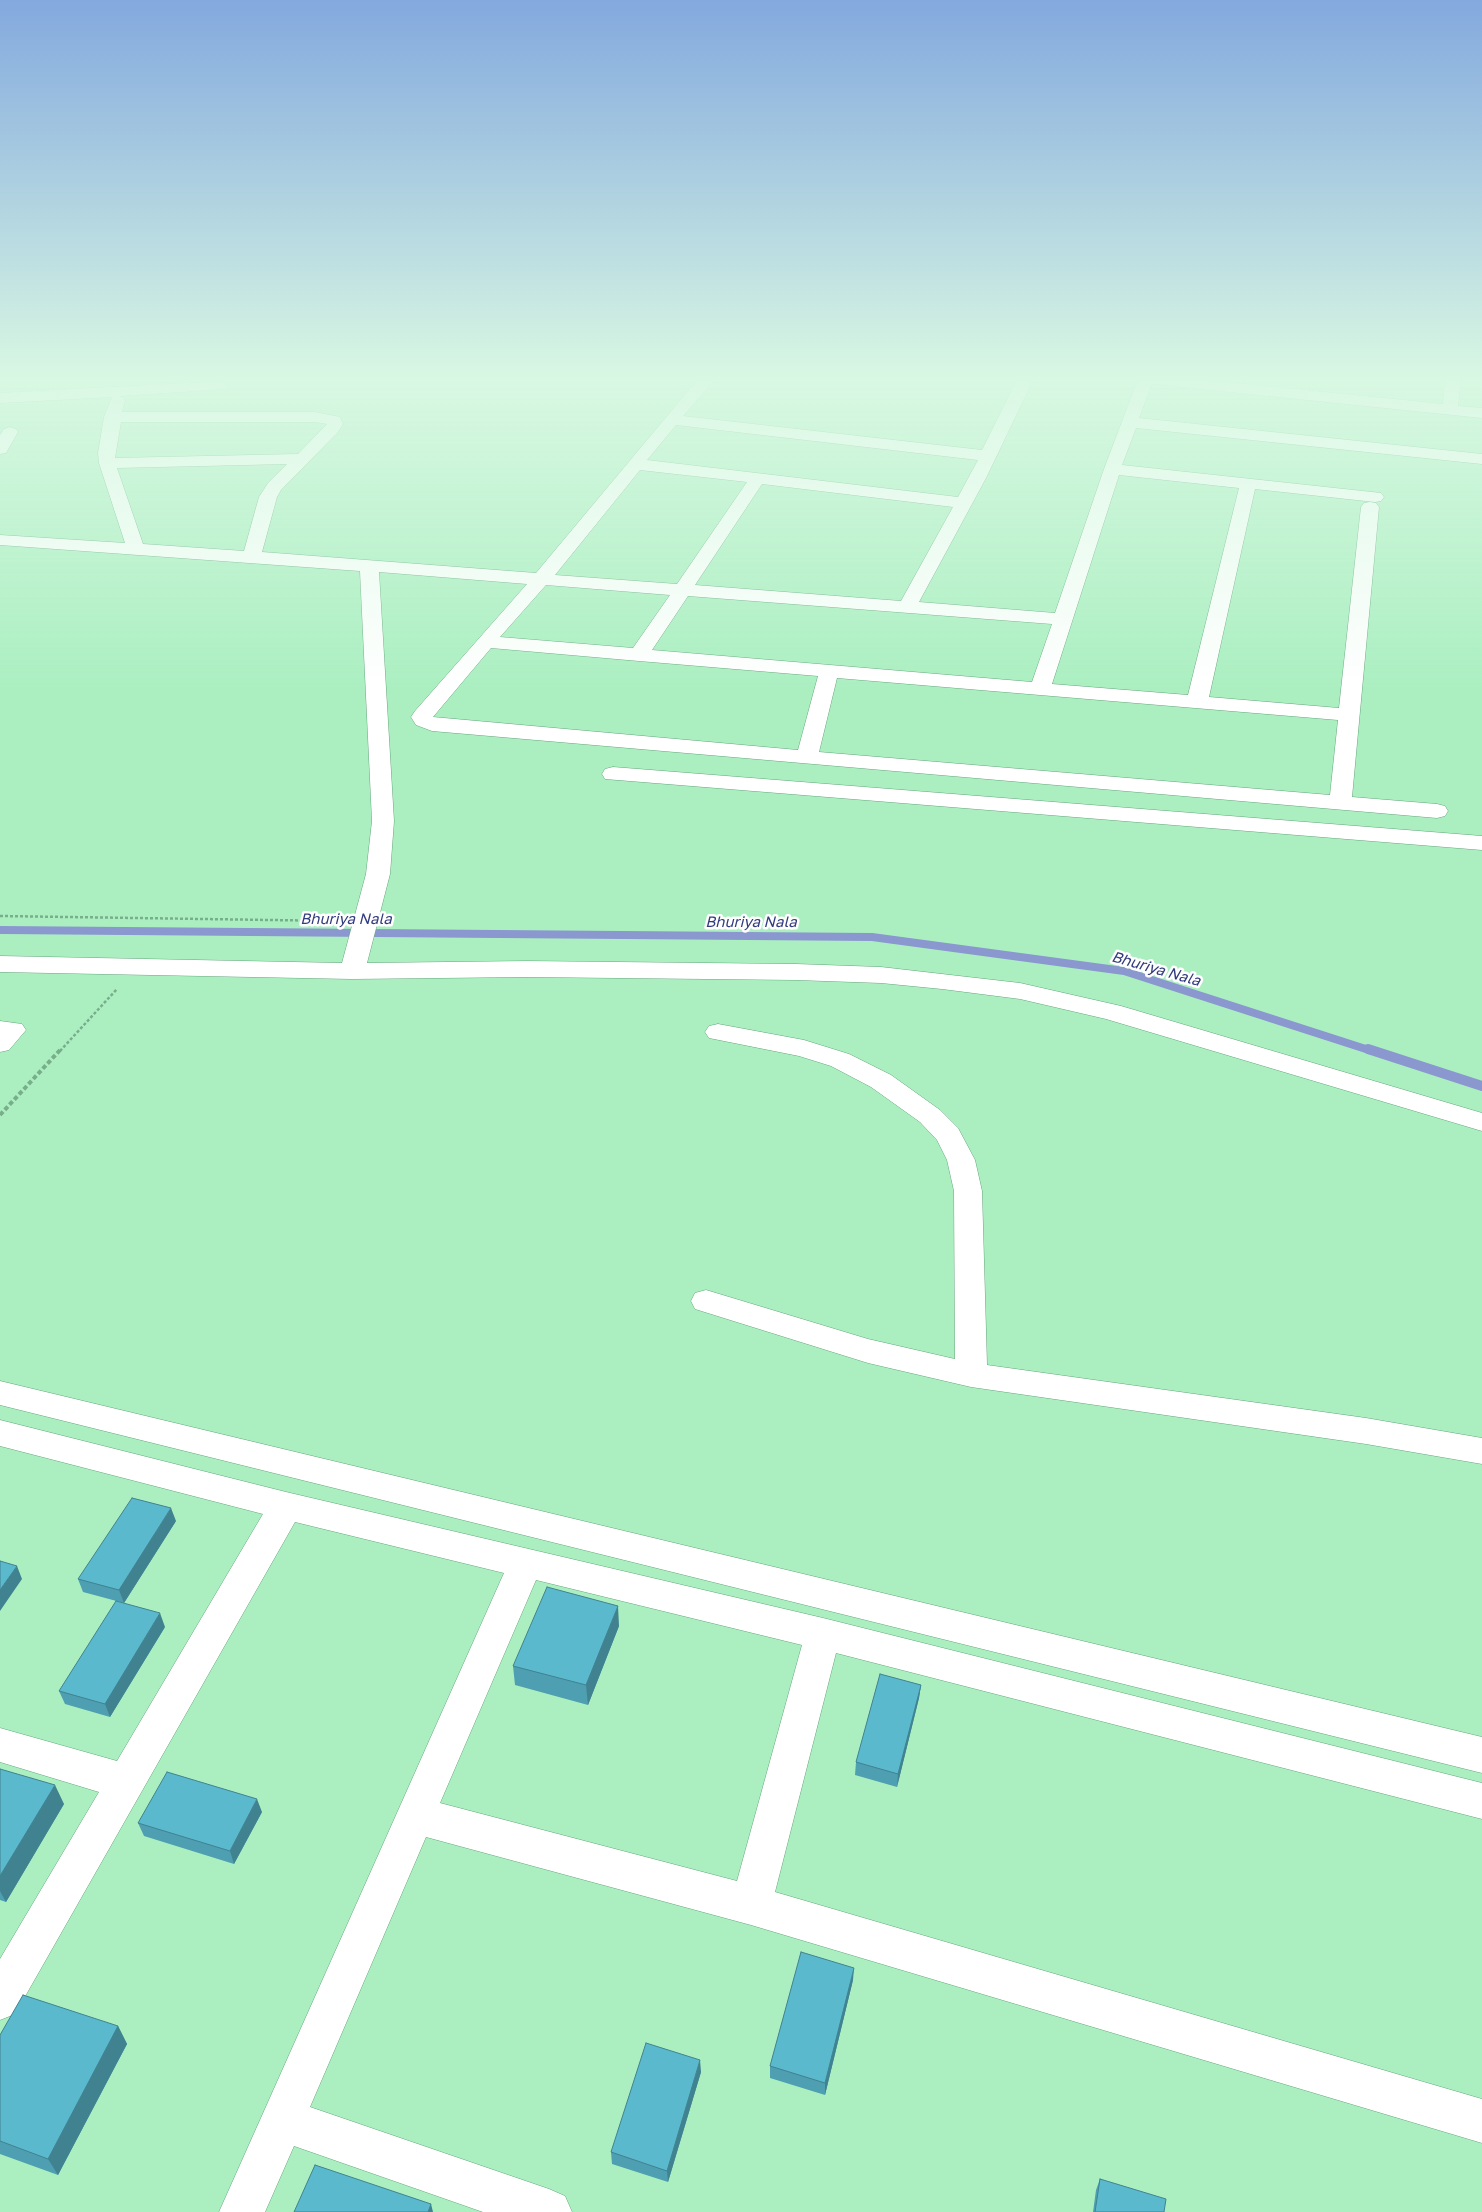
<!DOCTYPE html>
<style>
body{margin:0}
canvas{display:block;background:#abefc1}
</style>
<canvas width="1482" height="2212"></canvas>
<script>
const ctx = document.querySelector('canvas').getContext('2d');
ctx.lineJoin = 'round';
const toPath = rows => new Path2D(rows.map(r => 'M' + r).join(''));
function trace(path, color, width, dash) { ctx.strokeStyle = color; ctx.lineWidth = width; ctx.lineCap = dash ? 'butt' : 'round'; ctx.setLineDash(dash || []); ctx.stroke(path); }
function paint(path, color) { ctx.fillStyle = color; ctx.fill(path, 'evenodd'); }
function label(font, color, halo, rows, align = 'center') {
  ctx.font = font + ' "Golos Text",sans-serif'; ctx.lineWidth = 5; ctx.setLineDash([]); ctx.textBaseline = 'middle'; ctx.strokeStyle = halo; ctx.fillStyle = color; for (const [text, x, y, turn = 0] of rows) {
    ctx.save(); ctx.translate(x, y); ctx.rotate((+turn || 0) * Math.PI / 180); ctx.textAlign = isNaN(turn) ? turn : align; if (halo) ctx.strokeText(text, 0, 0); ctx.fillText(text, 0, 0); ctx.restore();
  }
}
trace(toPath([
 [0,930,872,937,1124,971,1372,1051]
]), '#8b98cf', 8);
trace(toPath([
 [1368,1049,1482,1086]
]), '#8b98cf', 10);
const minor = toPath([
 [699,378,716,378,683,416,982,450,1018,378,1034,378,986,478,919,602,1055,613,1104,469,1137,382,1131,378,1187,378,1443,404,1445,378,1461,378,1458,406,1482,408,1482,418,1152,384,1139,418,1482,454,1482,464,1136,428,1122,465,1381,493,1384,497,1381,501,1375,502,1255,489,1209,697,1339,708,1361,507,1364,503,1370,502,1376,503,1379,507,1352,797,1437,804,1445,806,1448,811,1445,816,1437,818,432,731,416,725,411,717,415,711,527,584,379,572,394,821,390,874,367,963,527,961,796,964,881,967,1020,983,1121,1006,1482,1113,1482,1131,1106,1019,1020,999,942,989,881,983,796,980,527,977,352,979,0,972,0,956,342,963,366,874,372,821,360,571,0,545,0,535,125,543,99,463,98,453,104,417,112,397,0,403,0,393,221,381,226,383,229,386,226,389,120,396,125,400,122,412,315,412,340,417,343,424,338,432,281,490,277,497,262,552,536,573,699,378],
 [121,422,315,422,327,424,298,454,115,458,121,422],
 [676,425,978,460,958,497,647,460,676,425],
 [287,464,268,483,259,497,244,551,143,544,117,468,287,464],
 [640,470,747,482,677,584,555,575,640,470],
 [1119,475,1239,488,1188,695,1052,684,1119,475],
 [762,484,953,507,901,601,695,585,762,484],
 [546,585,670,595,633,648,500,637,546,585],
 [688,596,1052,624,1032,682,652,650,688,596],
 [491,648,639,661,818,676,798,750,433,717,491,648],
 [837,678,1338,720,1330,795,819,752,837,678],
 [10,427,16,429,18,432,6,453,0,454,0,435,4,429,10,427],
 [613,767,1482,836,1482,850,605,779,602,774,605,769,613,767],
 [0,1021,22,1024,26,1030,9,1050,0,1052,0,1021],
 [718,1024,804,1040,849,1054,891,1075,940,1110,958,1128,975,1160,982,1191,987,1365,1366,1418,1482,1438,1482,1464,1366,1444,971,1387,868,1363,695,1309,691,1301,695,1293,706,1290,868,1339,955,1359,954,1191,947,1160,937,1140,920,1122,871,1087,831,1066,799,1056,709,1038,705,1032,709,1026,718,1024],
 [0,1381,1482,1737,1482,1773,0,1405,0,1381],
 [0,1420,286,1492,823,1618,1482,1783,1482,1819,836,1653,775,1892,1482,2099,1482,2143,751,1925,426,1837,310,2107,549,2189,565,2196,572,2212,483,2212,294,2146,265,2212,219,2212,504,1573,295,1522,15,2014,0,2020,0,1959,99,1792,0,1762,0,1728,117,1761,263,1514,0,1446,0,1420],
 [536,1580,802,1645,737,1881,440,1803,536,1580]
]);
trace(minor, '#65a77c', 1);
trace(toPath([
 [0,916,339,921],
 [60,1051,117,989]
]), '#78af8a', 2.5, [3, 2]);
trace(toPath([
 [0,1115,61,1049]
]), '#78af8a', 4, [4.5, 2.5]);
paint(minor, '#fff');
paint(toPath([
 [176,1521,124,1603,83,1592,78,1579],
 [619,1626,588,1705,515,1685,513,1666],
 [165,1627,110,1717,65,1704,59,1691],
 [921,1685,919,1698,897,1787,855,1775,856,1762],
 [0,1769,64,1804,6,1902,0,1900],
 [262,1812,234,1864,144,1836,138,1823],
 [853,1980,825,2095,770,2078,770,2066],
 [118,2026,127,2044,58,2175,0,2154,0,2035],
 [701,2072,668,2182,612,2164,611,2152],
 [1100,2179,1164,2212,1093,2212,1096,2190]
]), '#4e9fb1');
paint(toPath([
 [171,1508,176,1521,124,1603,119,1590],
 [17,1566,22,1579,0,1611,0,1590],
 [618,1606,619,1626,588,1705,586,1685],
 [160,1613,165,1627,110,1717,105,1704],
 [921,1685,919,1698,897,1787,898,1774],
 [55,1785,64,1804,6,1902,0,1891,0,1876],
 [257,1799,262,1812,234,1864,230,1851],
 [854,1968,853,1980,825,2095,825,2083],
 [118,2026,127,2044,58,2175,48,2159],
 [700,2060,701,2072,668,2182,667,2171],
 [431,2204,433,2212,428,2212]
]), '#408290');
const building = toPath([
 [132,1498,171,1508,119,1590,78,1579,132,1498],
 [0,1561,17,1566,0,1590,0,1561],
 [547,1587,618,1606,586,1685,513,1666,547,1587],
 [116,1601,160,1613,105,1704,59,1691,116,1601],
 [880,1674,921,1685,898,1774,856,1762,880,1674],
 [0,1769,55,1785,0,1876,0,1769],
 [167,1772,257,1799,230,1851,138,1823,167,1772],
 [801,1952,854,1968,825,2083,770,2066,801,1952],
 [23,1995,118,2026,48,2159,0,2141,0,2035,23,1995],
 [646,2043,700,2060,667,2171,611,2152,646,2043],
 [315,2165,431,2204,428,2212,294,2212,315,2165],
 [1100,2179,1166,2199,1164,2212,1095,2212,1100,2179]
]);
paint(building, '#5bb9ce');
trace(building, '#408290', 1);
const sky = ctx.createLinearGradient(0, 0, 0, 688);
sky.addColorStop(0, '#83a9de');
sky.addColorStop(0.55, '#d9f8e3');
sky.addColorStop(1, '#d9f8e300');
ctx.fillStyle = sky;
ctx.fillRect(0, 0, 1482, 688);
label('italic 15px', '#323b7e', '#fefefe', [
 ["Bhuriya Nala",346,919],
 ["Bhuriya Nala",751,922],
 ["Bhuriya Nala",1156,969,16]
]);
</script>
